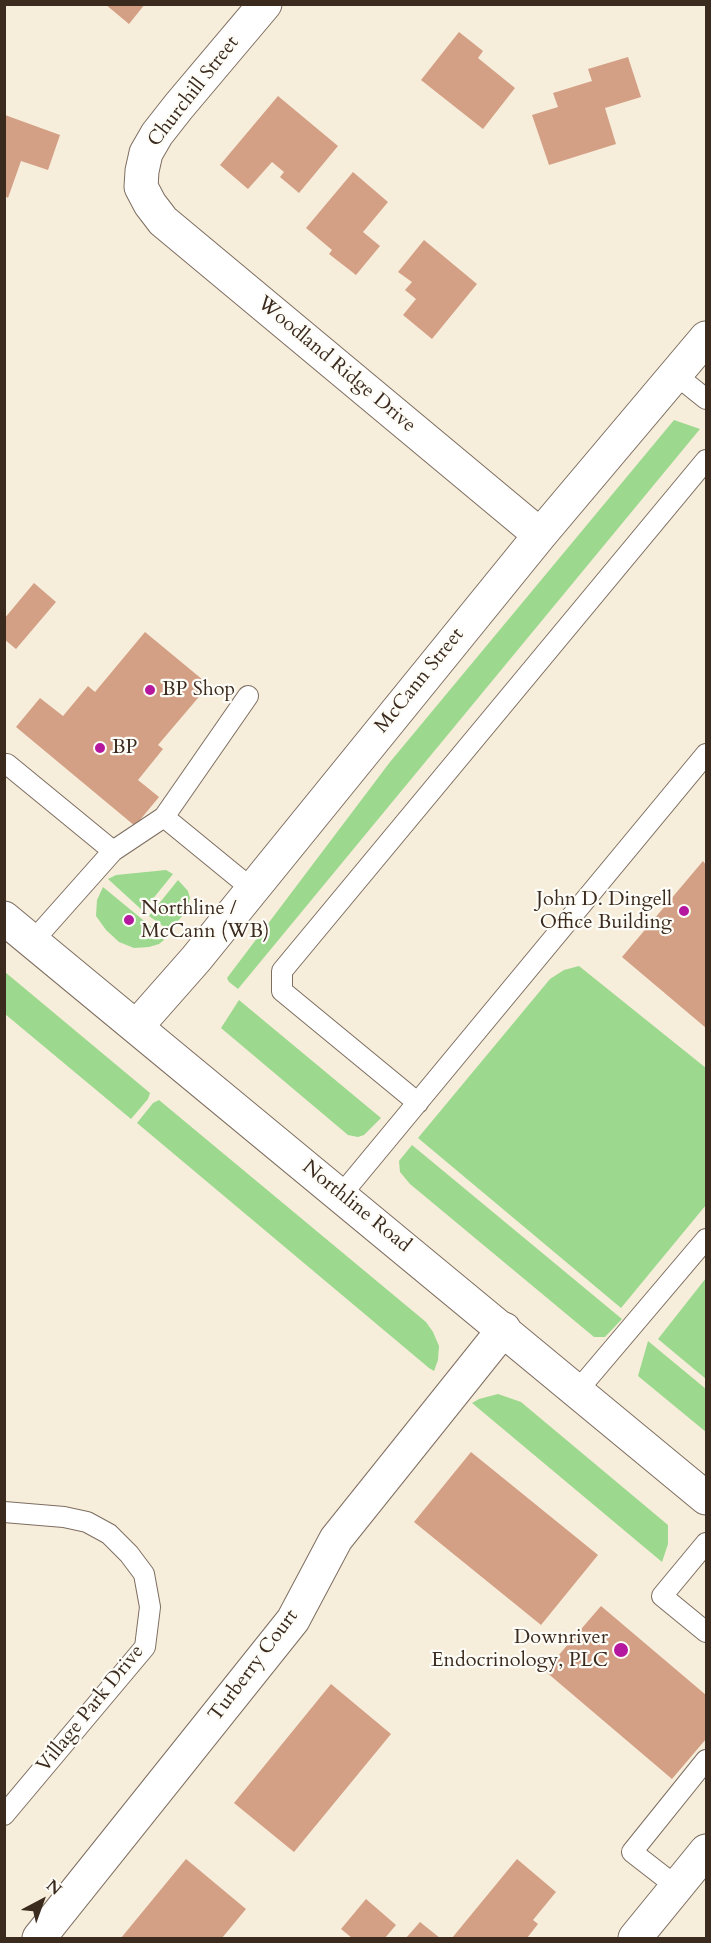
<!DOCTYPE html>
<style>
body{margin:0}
#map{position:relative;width:711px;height:1943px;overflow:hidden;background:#f7eddb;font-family:Cardo,serif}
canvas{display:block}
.frame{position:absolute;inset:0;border:6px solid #3b2a1e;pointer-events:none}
.north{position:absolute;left:12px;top:1871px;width:60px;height:60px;-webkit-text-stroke:4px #fdfcf7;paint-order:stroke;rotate:41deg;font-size:16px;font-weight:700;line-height:24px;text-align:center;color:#3b2a1e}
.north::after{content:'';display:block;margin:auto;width:21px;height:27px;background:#3b2a1e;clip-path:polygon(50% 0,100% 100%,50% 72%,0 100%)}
</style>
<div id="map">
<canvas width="711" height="1943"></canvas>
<div class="frame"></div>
<div class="north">N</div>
</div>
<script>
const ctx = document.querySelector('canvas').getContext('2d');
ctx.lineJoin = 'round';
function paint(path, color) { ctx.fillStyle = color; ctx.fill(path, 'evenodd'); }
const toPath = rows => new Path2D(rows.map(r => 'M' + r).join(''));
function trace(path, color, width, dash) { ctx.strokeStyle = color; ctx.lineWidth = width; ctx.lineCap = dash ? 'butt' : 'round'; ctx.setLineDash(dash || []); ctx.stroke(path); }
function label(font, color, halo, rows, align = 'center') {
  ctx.font = font + ' Cardo,serif'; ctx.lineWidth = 4.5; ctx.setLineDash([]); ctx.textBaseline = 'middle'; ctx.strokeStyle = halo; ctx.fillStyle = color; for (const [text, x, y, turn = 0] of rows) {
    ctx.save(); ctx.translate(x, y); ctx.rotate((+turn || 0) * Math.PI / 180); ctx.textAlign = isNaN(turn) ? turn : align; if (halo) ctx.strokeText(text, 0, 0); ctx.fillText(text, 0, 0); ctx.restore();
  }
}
paint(toPath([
 [674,420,700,429,238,989,229,982,227,978,390,762],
 [166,870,173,874,143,911,108,879,116,875],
 [178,880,188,891,190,898,187,910,170,931,149,916],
 [103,887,160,934,164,940,159,944,149,947,134,948,119,942,106,930,96,916,97,900],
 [579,966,706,1068,706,1205,621,1308,418,1138,550,979,564,970],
 [5,972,150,1093,148,1099,131,1119,5,1014],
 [239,1000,381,1118,364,1135,358,1137,348,1135,221,1028],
 [159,1100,426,1322,433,1332,439,1346,438,1360,434,1371,429,1368,137,1123,153,1103],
 [412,1145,622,1319,605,1337,594,1337,410,1184,400,1172,399,1161],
 [706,1278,706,1379,658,1339],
 [648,1341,706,1389,706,1432,638,1376],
 [498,1394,521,1402,668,1525,668,1544,662,1562,472,1403,479,1399]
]), '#9cd98e');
paint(toPath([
 [105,4,145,4,129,24],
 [459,32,483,51,478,58,515,88,483,129,421,80],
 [628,57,641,97,605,108,616,144,549,165,532,115,558,107,553,93,592,81,588,69],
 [278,96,338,146,299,193,280,177,284,172,272,162,248,189,220,165],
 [5,115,60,135,48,170,21,161,8,198,5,196],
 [353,172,388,202,363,232,380,246,356,275,329,254,332,250,306,228],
 [424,240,477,284,432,339,403,315,416,299,405,290,412,282,398,272],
 [34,583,56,602,16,649,4,639,4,619],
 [145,632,209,685,158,745,163,749,138,780,159,797,135,826,16,727,40,698,63,716,88,686,95,692],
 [703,861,706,865,706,1028,622,957],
 [471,1452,598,1555,541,1625,414,1522],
 [601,1606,706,1695,706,1739,672,1779,545,1671],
 [331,1684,391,1734,294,1852,234,1803],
 [186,1859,246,1909,222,1938,121,1938],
 [517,1859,556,1892,533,1920,538,1924,527,1938,452,1938],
 [366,1899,396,1925,385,1938,352,1938,341,1929],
 [420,1922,440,1938,406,1938]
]), '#d3a085');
const service = toPath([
 [676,375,706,399],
 [248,696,164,817,252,889],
 [4,767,7,764,113,851,164,817],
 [33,941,113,851],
 [418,1103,282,991,282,971,706,460],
 [341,1195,706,754],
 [578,1390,706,1239],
 [4,1512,64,1517,87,1522,109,1534,129,1554,144,1574,150,1607,145,1647,4,1815],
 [706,1543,662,1596,706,1632],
 [677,1887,632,1852,706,1760]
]);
const minor = toPath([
 [265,4,179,106,157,134,146,153,142,171,141,187,150,204,163,221,540,535],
 [137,1026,196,959,540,535,706,338],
 [39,1938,293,1620,336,1539,504,1329],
 [635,1938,706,1851]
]);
const secondary = toPath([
 [4,918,706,1498]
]);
trace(service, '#7d6e60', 22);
trace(minor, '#7d6e60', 35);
trace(secondary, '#7d6e60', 35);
trace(service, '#fff', 20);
trace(minor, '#fff', 33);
trace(secondary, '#fff', 33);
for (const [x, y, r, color] of [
 [150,690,6,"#b5179e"],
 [100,748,6,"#b5179e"],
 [684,911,6,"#b5179e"],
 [129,920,6,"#b5179e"],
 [621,1650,8,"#b5179e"]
]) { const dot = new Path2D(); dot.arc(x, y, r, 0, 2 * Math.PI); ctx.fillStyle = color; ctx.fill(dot); trace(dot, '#fdfcf7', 2); }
label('20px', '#3b2a1e', '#fdfcf7', [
 ["Churchill Street",194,92,-52],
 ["Woodland Ridge Drive",336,365,40],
 ["McCann Street",420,681,-51],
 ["Northline Road",356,1207,39],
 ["Turberry Court",254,1666,-53],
 ["Village Park Drive",91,1709,-51]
]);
label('20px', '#3b2a1e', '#fdfcf7', [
 ["BP Shop",162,690],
 ["BP",112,748],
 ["John D. Dingell",672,900,"right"],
 ["Office Building",672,923,"right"],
 ["Northline /",141,909],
 ["McCann (WB)",141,932],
 ["Downriver",608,1638,"right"],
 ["Endocrinology, PLC",608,1661,"right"]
], 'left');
</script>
